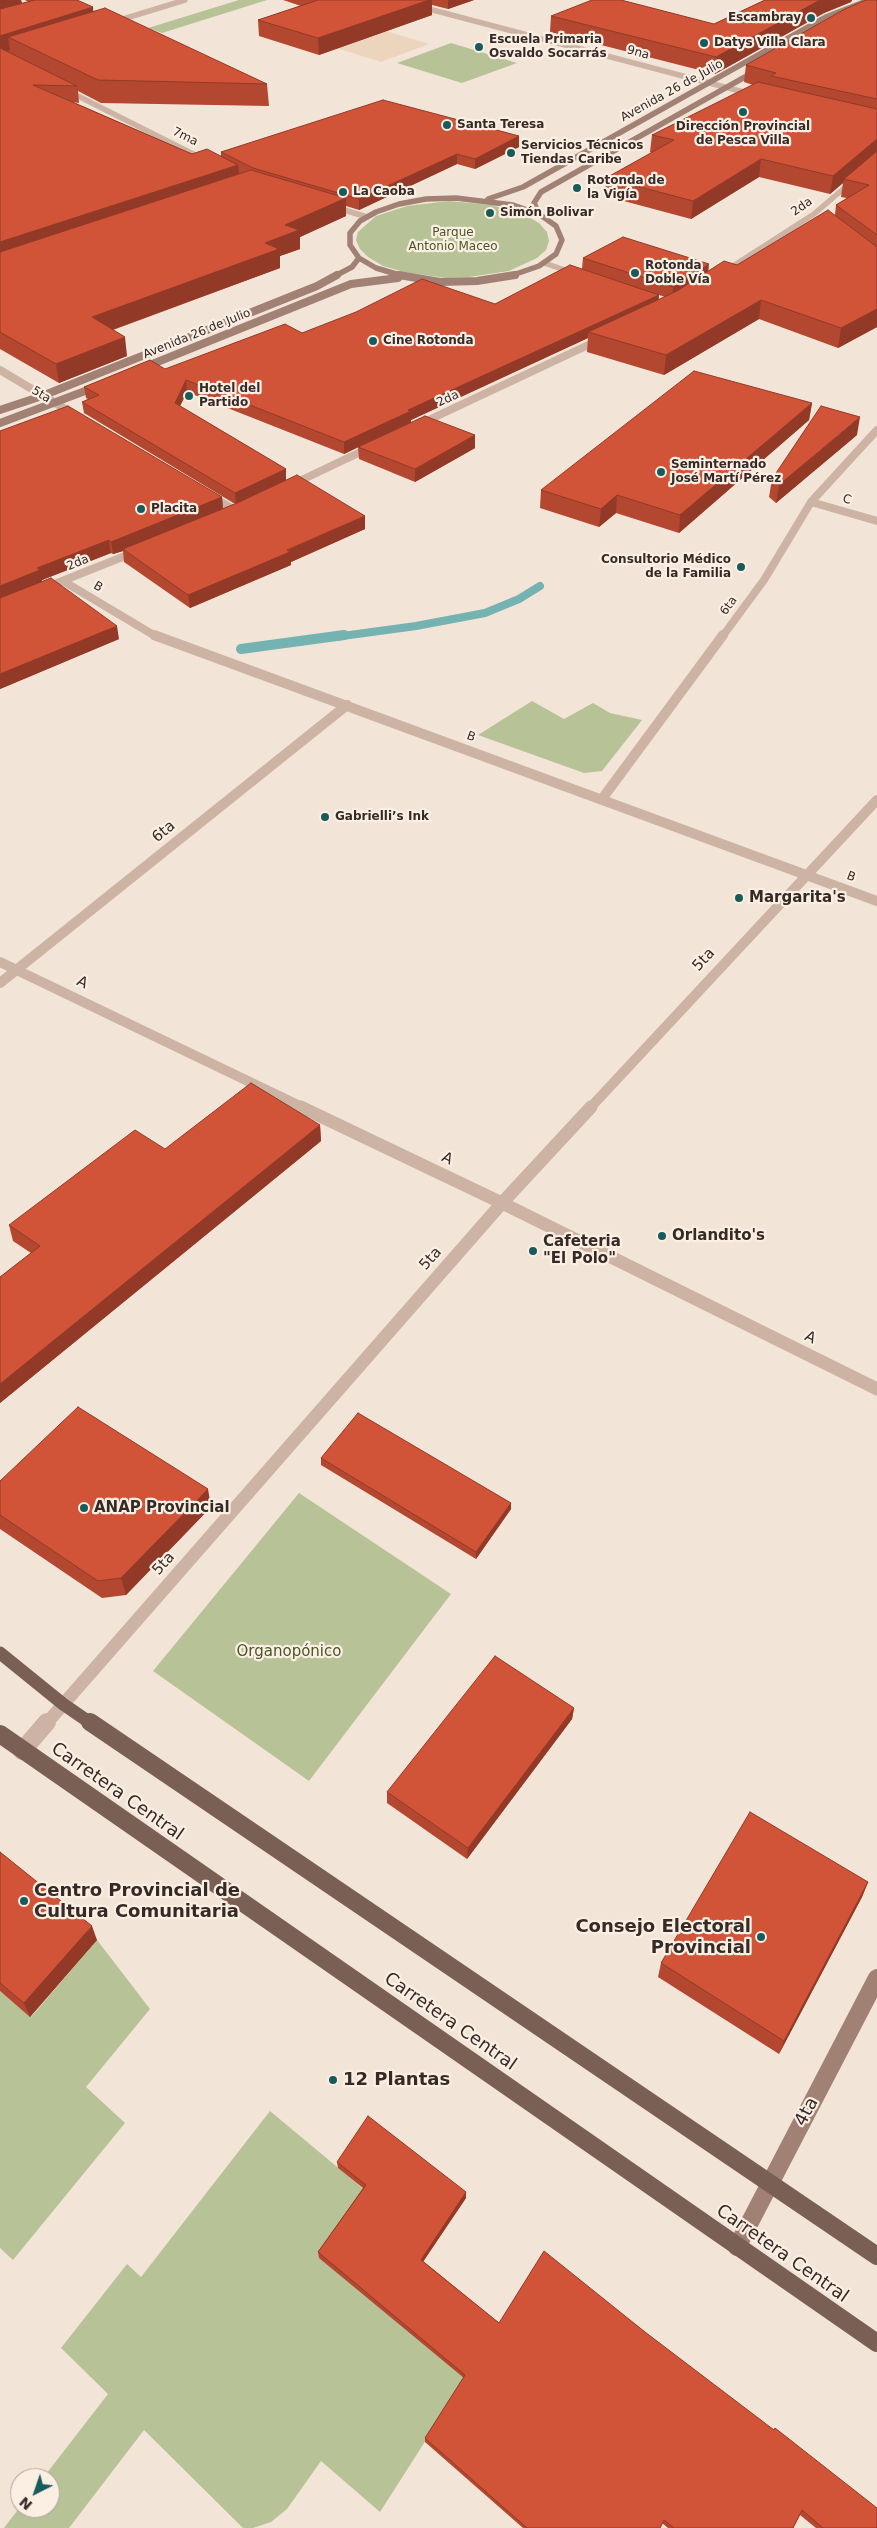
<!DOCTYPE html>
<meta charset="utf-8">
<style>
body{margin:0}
#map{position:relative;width:877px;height:2528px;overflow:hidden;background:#f3e4d8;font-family:"DejaVu Sans",sans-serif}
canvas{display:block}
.north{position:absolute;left:10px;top:2468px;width:50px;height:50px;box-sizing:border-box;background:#fbefe4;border:1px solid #aca098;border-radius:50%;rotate:221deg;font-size:14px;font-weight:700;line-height:20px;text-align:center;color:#362a26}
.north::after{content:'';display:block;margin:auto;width:18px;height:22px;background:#185b5b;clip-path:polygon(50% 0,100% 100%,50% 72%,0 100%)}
</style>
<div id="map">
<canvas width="877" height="2528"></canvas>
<div class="north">N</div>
</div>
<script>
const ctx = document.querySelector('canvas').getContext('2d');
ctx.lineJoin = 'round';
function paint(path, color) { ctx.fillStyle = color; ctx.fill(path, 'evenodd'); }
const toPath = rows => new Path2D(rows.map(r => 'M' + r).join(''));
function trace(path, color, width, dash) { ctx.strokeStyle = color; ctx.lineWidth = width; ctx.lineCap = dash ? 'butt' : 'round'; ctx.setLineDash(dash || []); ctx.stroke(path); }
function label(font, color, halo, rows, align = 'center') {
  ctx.font = font + ' "DejaVu Sans",sans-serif'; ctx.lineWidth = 4.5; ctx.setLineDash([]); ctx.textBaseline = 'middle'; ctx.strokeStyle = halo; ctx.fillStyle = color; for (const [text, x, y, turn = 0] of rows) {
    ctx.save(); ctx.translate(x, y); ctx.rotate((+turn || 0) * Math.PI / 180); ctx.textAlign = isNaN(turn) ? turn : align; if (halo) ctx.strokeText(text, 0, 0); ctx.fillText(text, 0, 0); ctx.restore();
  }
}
paint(toPath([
 [239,0,267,0,162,33,148,28],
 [451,43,517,63,462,83,397,63],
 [449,201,492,205,527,216,539,223,547,232,549,241,546,250,537,258,509,271,469,277,446,278,404,272,383,266,368,257,360,249,356,240,358,232,376,216,407,206],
 [532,701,564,719,593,703,610,713,642,720,602,771,584,773,478,735],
 [299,1493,451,1594,309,1781,153,1671],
 [97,1940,150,2009,86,2087,125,2123,13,2260,0,2248,0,1991,31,2017],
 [270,2111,366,2191,465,2379,380,2512,321,2461,287,2509,271,2522,253,2528,243,2528,144,2430,69,2528,4,2528,20,2507,50,2508,50,2478,43,2478,108,2394,61,2348,127,2264,141,2277]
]), '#b7c397');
paint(toPath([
 [360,23,429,44,381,62,311,40]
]), '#edd5bd');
trace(toPath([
 [335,637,416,626,485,613,519,599,540,586]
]), '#74b3b1', 8);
trace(toPath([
 [241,649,344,635]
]), '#74b3b1', 10);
trace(toPath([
 [395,0,755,95],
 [110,23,185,0],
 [64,89,207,161],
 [331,206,367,217],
 [544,263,577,274],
 [722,273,814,214,877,160]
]), '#ccb3a3', 5.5);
trace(toPath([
 [0,370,77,416],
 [418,425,601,339],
 [289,486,373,446],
 [208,494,236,511],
 [811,502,877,521],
 [63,581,157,637],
 [42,589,140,550],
 [722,637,764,580,811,502,877,430]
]), '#ccb3a3', 8);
trace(toPath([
 [154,635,877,901],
 [602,799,723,635],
 [0,962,304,1108],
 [0,983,347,705],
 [590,1108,877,800]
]), '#ccb3a3', 10);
trace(toPath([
 [301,1107,502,1203,877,1389],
 [46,1724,502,1203,591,1107]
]), '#ccb3a3', 13);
trace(toPath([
 [22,1751,47,1722]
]), '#ccb3a3', 18);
trace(toPath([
 [488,199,523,187,826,17,869,0],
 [539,214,534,203,541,192,759,69],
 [335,276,352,267,359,258],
 [403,276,376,268,359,258,350,245,350,233,360,221,376,212,399,204,426,199,456,198,513,205,539,214,556,226,562,240,556,254,539,266,510,276]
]), '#a08174', 5.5);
trace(toPath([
 [399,275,440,282,477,281,515,275],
 [140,369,351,284,398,278],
 [0,410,42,396,317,286,337,275],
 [0,423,101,385]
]), '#a08174', 8);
trace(toPath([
 [737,2247,877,1978]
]), '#a08174', 18);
trace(toPath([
 [0,1653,63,1704,92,1724]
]), '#7a5f55', 13);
trace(toPath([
 [90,1722,877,2256],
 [0,1734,877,2343]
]), '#7a5f55', 18);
paint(toPath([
 [0,0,21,0,22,3,28,2,25,0,77,0,93,11,267,84,269,106,101,103,78,91,79,103,73,102,192,154,221,156,221,152,519,136,519,147,475,169,457,164,359,210,346,206,346,216,300,237,300,249,280,256,280,268,113,330,127,356,59,383,0,349],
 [283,0,474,0,448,9,432,5,432,15,319,55,259,36,258,20,301,6],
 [765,0,852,0,851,2,824,13,715,74,550,32,551,16,714,24],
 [877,0,877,327,838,348,759,319,664,375,587,352,588,338,411,420,411,422,475,435,475,448,415,482,359,459,358,447,344,454,187,392,180,406,286,469,286,480,365,516,365,529,291,562,291,565,190,608,124,562,123,551,113,554,111,553,42,580,42,581,119,639,0,689,0,431,222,497,223,509,235,504,84,413,82,402,88,399,86,398,84,387,165,369,302,333,495,304,582,269,583,258,709,271,737,265,835,215,836,205,847,198,841,197,843,183,830,194,759,177,691,219,605,196,606,178,652,153,650,152,652,135,753,85,744,82,746,65],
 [603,276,665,297,658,300,659,295],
 [812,403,809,420,679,533,616,513,599,527,540,508,541,490],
 [857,435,776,503,769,497,772,479],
 [320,1125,321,1141,0,1403,0,1277,31,1253,13,1241,9,1225,165,1149],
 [321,1458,511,1503,511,1509,476,1559,321,1465],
 [0,1481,211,1507,126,1595,102,1598,0,1529],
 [574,1708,572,1719,467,1859,387,1803,387,1792],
 [0,1852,97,1940,30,2017,0,1991],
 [868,1882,862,1897,779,2054,658,1977,661,1963],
 [337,2162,466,2198,423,2261,499,2323,877,2528,816,2528,800,2515,793,2528,668,2528,662,2523,660,2528,523,2528,425,2442,425,2438,464,2378,319,2258,318,2252,363,2188,338,2168]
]), '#b44730');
paint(toPath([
 [0,0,21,0,23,10,0,16],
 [429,0,432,0,432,15,319,55,318,38],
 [448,0,474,0,448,9],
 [820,0,852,0,851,2,824,13,715,74,716,57],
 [93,7,94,23,8,37,10,50,0,53,0,36],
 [519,136,519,147,475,169,475,159],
 [877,139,877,156,844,179,843,183,830,194,833,176],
 [457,154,457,164,359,210,359,199],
 [761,159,759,177,691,219,693,201],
 [238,165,240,182,0,261,0,242],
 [346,198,346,216,300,237,300,249,280,256,280,268,95,336,92,317,265,243,285,225],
 [709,264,708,275,672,299,673,287],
 [659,295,658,306,588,332,588,338,411,420,411,422,344,454,344,442,408,410],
 [761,300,759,319,664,375,666,355],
 [877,309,877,327,838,348,841,328],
 [125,337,127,356,59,383,56,364],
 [186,380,187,392,176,414,175,403],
 [812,403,809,420,679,533,680,515],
 [860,417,857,435,776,503,779,485],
 [475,435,475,448,415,482,415,469],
 [286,469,286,481,236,505,235,493],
 [617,495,616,513,599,527,601,509],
 [222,497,223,510,123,549,123,551,113,554,111,542],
 [365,516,365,529,291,562,291,565,190,608,188,595],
 [109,540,111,553,42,580,42,583,0,600,0,586,37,568],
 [117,626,119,639,0,689,0,674],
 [320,1125,321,1141,0,1403,0,1384],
 [208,1489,211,1507,126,1595,121,1578],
 [511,1503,511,1509,476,1559,476,1552],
 [574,1708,572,1719,467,1859,468,1848],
 [868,1882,862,1897,779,2054,784,2041],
 [92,1926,97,1940,30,2017,24,2003],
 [466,2192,466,2198,421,2265,421,2260]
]), '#923a27');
const building = toPath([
 [35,0,77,0,93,7,0,36,0,9,35,0],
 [318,0,429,0,318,38,258,20,318,0],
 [592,0,621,0,714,24,765,0,820,0,716,57,551,16,592,0],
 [866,0,877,0,877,99,771,76,776,73,746,65,845,9,866,0],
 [105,8,267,84,98,80,8,37,105,8],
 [0,48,77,86,33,85,192,154,207,149,238,165,0,242,0,48],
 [758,82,877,109,877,139,833,176,761,159,693,201,606,178,674,140,652,135,758,82],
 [383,100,519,136,475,159,457,154,359,199,253,168,221,152,383,100],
 [877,151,877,235,836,205,869,185,844,179,877,151],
 [251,170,346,198,285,225,299,230,265,243,279,249,92,317,125,337,56,364,0,332,0,252,251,170],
 [828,210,877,247,877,309,841,328,761,300,666,355,588,332,677,291,724,261,737,265,828,210],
 [623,237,709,264,673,287,583,258,623,237],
 [570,265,659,295,408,410,411,411,344,442,186,380,175,403,286,469,235,493,82,402,99,395,84,387,150,360,165,369,285,324,302,333,356,312,422,279,495,304,570,265],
 [694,371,812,403,680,515,617,495,601,509,541,490,694,371],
 [68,406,222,497,111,542,109,540,37,568,40,570,0,586,0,431,68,406],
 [821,406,860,417,779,485,772,479,821,406],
 [425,416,475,435,415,469,358,447,425,416],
 [297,475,365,516,287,550,290,552,188,595,123,549,237,503,297,475],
 [51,578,117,626,0,674,0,598,51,578],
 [251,1083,320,1125,0,1384,0,1277,40,1246,9,1225,135,1130,165,1149,251,1083],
 [78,1407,208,1489,121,1578,98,1581,0,1515,0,1481,78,1407],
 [358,1413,511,1503,476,1552,321,1458,358,1413],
 [495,1656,574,1708,468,1848,387,1792,495,1656],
 [750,1812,868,1882,784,2041,661,1963,750,1812],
 [0,1852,92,1926,24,2003,0,1983,0,1852],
 [368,2116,466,2192,421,2260,499,2323,544,2251,645,2332,774,2430,775,2428,877,2508,877,2528,823,2528,802,2510,793,2528,674,2528,664,2520,660,2528,527,2528,425,2438,465,2375,318,2252,366,2185,337,2162,368,2116]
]);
paint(building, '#d15338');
trace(building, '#923a27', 1);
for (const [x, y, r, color] of [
 [811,18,5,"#185b5b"],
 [704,43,5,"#185b5b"],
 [479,47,5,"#185b5b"],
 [743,112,5,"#185b5b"],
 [447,125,5,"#185b5b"],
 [511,153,5,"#185b5b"],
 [577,188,5,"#185b5b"],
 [343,192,5,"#185b5b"],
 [490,213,5,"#185b5b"],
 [635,273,5,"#185b5b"],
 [373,341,5,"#185b5b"],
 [189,396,5,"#185b5b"],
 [661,472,5,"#185b5b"],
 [141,509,5,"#185b5b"],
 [741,567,5,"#185b5b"],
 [325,817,5,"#185b5b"],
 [739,898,5,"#185b5b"],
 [662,1236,5,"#185b5b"],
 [533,1251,5,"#185b5b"],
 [84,1508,5,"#185b5b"],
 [24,1901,5,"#185b5b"],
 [761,1937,5,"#185b5b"],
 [333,2080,5,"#185b5b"]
]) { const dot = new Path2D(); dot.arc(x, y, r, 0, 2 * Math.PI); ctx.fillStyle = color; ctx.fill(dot); trace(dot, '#fbefe4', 2); }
label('bold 12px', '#362a26', '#fbefe4', [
 ["Escambray",801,18,"right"],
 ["Escuela Primaria",489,40],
 ["Osvaldo Socarrás",489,54],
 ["Datys Villa Clara",714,43],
 ["Santa Teresa",457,125],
 ["Dirección Provincial",743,127,"center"],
 ["de Pesca Villa",743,141,"center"],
 ["Servicios Técnicos",521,146],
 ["Tiendas Caribe",521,160],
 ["Rotonda de",587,181],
 ["la Vigía",587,195],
 ["La Caoba",353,192],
 ["Simón Bolivar",500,213],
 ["Rotonda",645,266],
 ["Doble Vía",645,280],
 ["Cine Rotonda",383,341],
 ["Hotel del",199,389],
 ["Partido",199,403],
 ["Seminternado",671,465],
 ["José Martí Pérez",671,479],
 ["Placita",151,509],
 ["Consultorio Médico",731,560,"right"],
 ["de la Familia",731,574,"right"],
 ["Gabrielli’s Ink",335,817]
], 'left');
label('12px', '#362a26', '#fbefe4', [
 ["9na",638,53,15],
 ["Avenida 26 de Julio",672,91,-29],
 ["7ma",185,137,26],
 ["2da",802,207,-35],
 ["Avenida 26 de Julio",197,334,-22],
 ["5ta",41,395,31],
 ["2da",448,399,-25],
 ["C",847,500,16],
 ["2da",78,563,-22],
 ["B",98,587,30],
 ["6ta",729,606,-54],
 ["B",471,737,20],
 ["B",851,877,21]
]);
label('12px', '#485727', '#fbefe4', [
 ["Parque",453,233],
 ["Antonio Maceo",453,247]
]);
label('15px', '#362a26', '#fbefe4', [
 ["6ta",164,832,-39],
 ["5ta",704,960,-47],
 ["A",82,983,26],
 ["A",447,1159,26],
 ["5ta",431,1259,-49],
 ["A",810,1338,26],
 ["5ta",164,1564,-49]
]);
label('bold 15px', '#362a26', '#fbefe4', [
 ["Margarita's",749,898],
 ["Orlandito's",672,1236],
 ["Cafeteria",543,1242],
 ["\"El Polo\"",543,1259],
 ["ANAP Provincial",94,1508]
], 'left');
label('15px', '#485727', '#fbefe4', [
 ["Organopónico",289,1652]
]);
label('18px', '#362a26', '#fbefe4', [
 ["Carretera Central",117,1792,35],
 ["Carretera Central",450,2022,35],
 ["4ta",807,2112,-62],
 ["Carretera Central",782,2254,35]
]);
label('bold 18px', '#362a26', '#fbefe4', [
 ["Centro Provincial de",34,1891],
 ["Cultura Comunitaria",34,1912],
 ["Consejo Electoral",751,1927,"right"],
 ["Provincial",751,1948,"right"],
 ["12 Plantas",343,2080]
], 'left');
</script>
